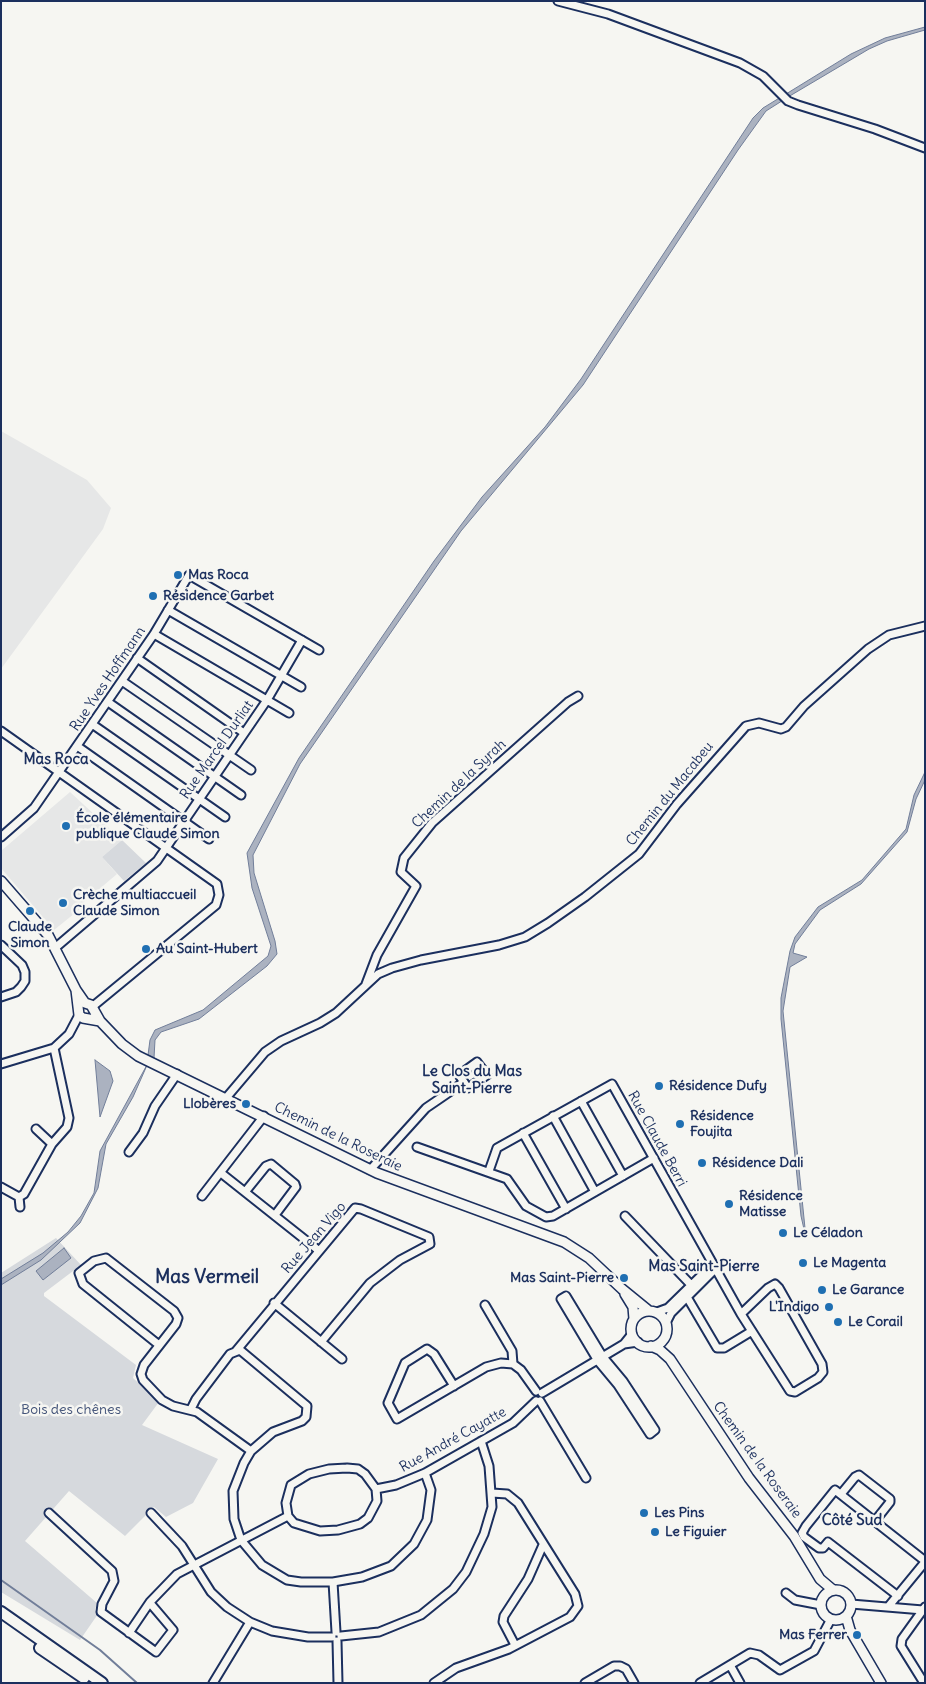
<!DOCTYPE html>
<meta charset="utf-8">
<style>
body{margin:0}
#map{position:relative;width:926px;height:1684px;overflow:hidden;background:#f6f6f2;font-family:Delius,sans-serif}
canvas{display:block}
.frame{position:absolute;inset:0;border:2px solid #1b2f5e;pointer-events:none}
</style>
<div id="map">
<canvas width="926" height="1684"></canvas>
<div class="frame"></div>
</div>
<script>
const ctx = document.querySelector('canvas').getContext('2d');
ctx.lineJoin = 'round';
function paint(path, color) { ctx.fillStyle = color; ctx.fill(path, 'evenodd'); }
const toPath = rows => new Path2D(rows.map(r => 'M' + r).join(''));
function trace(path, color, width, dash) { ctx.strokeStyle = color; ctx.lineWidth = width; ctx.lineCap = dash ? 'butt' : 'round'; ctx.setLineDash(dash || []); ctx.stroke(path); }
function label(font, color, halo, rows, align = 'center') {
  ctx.font = font + ' Delius,sans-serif'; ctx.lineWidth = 5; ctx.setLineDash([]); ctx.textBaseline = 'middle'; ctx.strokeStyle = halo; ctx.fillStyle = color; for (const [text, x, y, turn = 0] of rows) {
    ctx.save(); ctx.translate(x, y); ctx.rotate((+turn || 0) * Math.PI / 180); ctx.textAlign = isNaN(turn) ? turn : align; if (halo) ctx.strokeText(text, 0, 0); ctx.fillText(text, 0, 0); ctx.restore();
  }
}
paint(toPath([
 [1,431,87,480,111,508,103,529,1,669],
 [70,792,122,840,102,857,117,874,84,902,85,905,54,930,1,868,1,851]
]), '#e6e7e7');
paint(toPath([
 [122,840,146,863,124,881,102,857],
 [56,1238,81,1265,44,1293,44,1296,136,1365,133,1378,159,1402,142,1425,218,1459,193,1503,166,1517,154,1507,125,1536,69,1491,25,1541,97,1603,95,1610,98,1614,80,1640,1,1592,1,1273]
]), '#d6d9dd');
const water = toPath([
 [925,27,925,30,887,41,869,49,788,97,786,94,851,54,885,38,925,27],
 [781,97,785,99,766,111,738,150,583,385,461,531,300,764,253,855,254,873,275,941,277,954,267,966,199,1019,161,1032,155,1040,154,1058,148,1055,150,1040,155,1030,203,1010,268,956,271,946,252,888,247,853,299,758,434,561,482,497,545,427,581,379,753,118,763,108,781,97],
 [925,772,925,780,916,799,907,832,861,884,820,910,795,944,793,953,807,957,790,967,783,1011,806,1238,801,1216,781,1019,781,998,790,951,795,937,818,907,862,880,906,829,914,795,925,772],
 [95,1060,110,1071,113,1081,100,1117,95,1060],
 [148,1063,133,1097,106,1144,98,1188,80,1223,41,1260,1,1285,1,1279,43,1253,68,1232,81,1216,94,1193,100,1151,148,1063],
 [64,1248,71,1258,43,1280,36,1271,64,1248]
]);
paint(water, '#abb2c0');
trace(water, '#717e99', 1);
trace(toPath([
 [1,1580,100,1650,137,1683]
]), '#717e99', 2);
const minor = toPath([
 [558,1,608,14,740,63,763,76,788,101,798,105,875,129,925,148],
 [168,610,301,687],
 [154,634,289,713],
 [137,658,244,733],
 [122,681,251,770],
 [108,702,241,795],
 [92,724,225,817],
 [1,731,217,884,219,895,216,905,92,1007],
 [77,746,209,839],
 [1,837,34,808,154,634,189,575,319,650],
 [1,945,22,965,25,972,25,981,21,987,16,992,1,997],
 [55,948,157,861,267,700,302,640],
 [366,984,377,955,416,886,401,872,404,858,432,823,568,702,578,696],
 [477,1062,487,1075,468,1088,459,1075,477,1062],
 [1,1064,54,1048,69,1034,79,1015],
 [226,1098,265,1052,281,1041,320,1023,336,1013,378,974,392,968,421,960,499,945,525,937,548,923,585,897,639,854,677,804,746,726,759,723,781,729,786,727,804,706,868,649,889,635,925,626],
 [581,1101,623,1176],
 [553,1116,595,1192],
 [36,1129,52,1144],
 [523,1133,566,1209],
 [417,1147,507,1179,526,1206,546,1217,553,1216,654,1158],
 [129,1152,143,1133,155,1106,177,1074],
 [370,1170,426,1108,464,1082],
 [489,1171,497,1148,612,1084,741,1314,790,1391,795,1392,818,1378,823,1372,822,1364,779,1288,775,1284,768,1288,741,1314],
 [221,1173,318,1250],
 [1,1187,19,1197,24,1194,52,1144,67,1127,69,1118,54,1048],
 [245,1192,266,1166,271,1164,295,1184,296,1187,275,1215],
 [202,1196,264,1116],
 [19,1197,20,1207],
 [625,1216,695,1289],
 [566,1296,603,1357,623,1381,655,1430,650,1434,618,1385,598,1361,561,1299,566,1296],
 [687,1297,717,1348,724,1348,752,1331],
 [274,1303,342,1359],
 [485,1305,512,1351,513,1364,521,1370,536,1391],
 [657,1312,668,1308,713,1264],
 [666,1323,671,1313,716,1268],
 [624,1344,638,1342],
 [159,1345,83,1284,79,1273,94,1261,106,1258,174,1311,178,1318,176,1324,144,1365,141,1374,143,1380,162,1400,173,1406,197,1412,251,1451],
 [236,1351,355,1208,361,1209,429,1237,430,1244,400,1260,370,1283,321,1342],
 [454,1386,434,1354,427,1349,405,1363,388,1403,397,1419,486,1367,501,1363,513,1364],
 [542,1393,624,1344,632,1334],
 [540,1401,586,1478],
 [191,1409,196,1399,230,1354,240,1350,307,1406,306,1417,302,1421,273,1432,251,1451,244,1463,233,1491,234,1519,241,1540,262,1565,287,1580,301,1582,333,1582,362,1577,391,1566,414,1544,427,1520,431,1490,425,1473],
 [347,1468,358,1469,365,1474,376,1489,377,1501,368,1518,360,1524,338,1530,320,1531,294,1523,288,1516,286,1503,291,1485,309,1474,329,1469,347,1468],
 [376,1489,396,1485,425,1473,513,1423,536,1401],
 [841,1494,855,1477,859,1475,890,1499,890,1502,875,1521],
 [49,1513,112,1571,114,1581,102,1604,101,1612,156,1652,173,1630,150,1603],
 [151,1513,182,1546,211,1592,227,1607,250,1622,272,1631,308,1637,332,1637],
 [333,1582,336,1632],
 [786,1593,795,1600,821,1605],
 [898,1596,828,1542,823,1548,819,1548,804,1537,802,1533,806,1526,835,1490,925,1561],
 [851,1604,923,1610],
 [888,1607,925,1562],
 [129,1633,150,1602,177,1574,288,1516],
 [341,1636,379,1632,421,1615,453,1589,466,1572,484,1534,492,1507,489,1466,481,1441],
 [337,1641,338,1683],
 [515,1645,503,1622,504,1616,528,1579,543,1545],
 [730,1665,740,1683],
 [213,1683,250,1622],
 [434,1683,456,1668,509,1649,570,1617,578,1606,575,1594,518,1503,507,1494,492,1493],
 [585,1683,614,1666,620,1666,626,1669,634,1683],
 [700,1683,750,1653,759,1655,780,1670,814,1651,831,1619],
 [924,1683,901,1646,902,1639,925,1607]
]);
const tertiary = toPath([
 [1,881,48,935,76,990,79,1015,83,1018,100,1021],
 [76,990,85,1003,91,1005,100,1021,122,1044,138,1056,377,1173,564,1242,589,1258,622,1289,649,1311],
 [625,1294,633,1307,634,1319],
 '631 1329a18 18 0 1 1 36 0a18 18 0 1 1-36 0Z',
 [651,1346,660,1350,670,1359,749,1478,794,1536,820,1579,833,1590],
 '821 1605a15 15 0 1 1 30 0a15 15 0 1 1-30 0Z',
 [846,1616,850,1630,881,1683]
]);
const secondary = toPath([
 [1,1612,102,1683],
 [40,1648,84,1678]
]);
trace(minor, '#1b2f5e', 11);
trace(tertiary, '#1b2f5e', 12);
trace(secondary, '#1b2f5e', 14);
trace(minor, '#f6f6f2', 7);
trace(tertiary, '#f6f6f2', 9);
trace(secondary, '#f6f6f2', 10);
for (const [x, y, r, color] of [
 [178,575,5,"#1f6fb2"],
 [153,596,5,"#1f6fb2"],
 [66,826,5,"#1f6fb2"],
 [63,903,5,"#1f6fb2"],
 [30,911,5,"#1f6fb2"],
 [146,949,5,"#1f6fb2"],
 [659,1086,5,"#1f6fb2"],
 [246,1104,5,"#1f6fb2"],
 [680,1124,5,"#1f6fb2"],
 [702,1163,5,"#1f6fb2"],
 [729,1204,5,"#1f6fb2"],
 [783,1233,5,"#1f6fb2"],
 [803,1263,5,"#1f6fb2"],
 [624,1278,5,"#1f6fb2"],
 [822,1290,5,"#1f6fb2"],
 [829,1307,5,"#1f6fb2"],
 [838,1322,5,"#1f6fb2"],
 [644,1513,5,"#1f6fb2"],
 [655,1532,5,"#1f6fb2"],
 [857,1635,5,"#1f6fb2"]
]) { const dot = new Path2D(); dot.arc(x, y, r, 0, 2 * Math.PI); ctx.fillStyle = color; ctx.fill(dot); trace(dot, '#f6f6f2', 2); }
label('bold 14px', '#1b2f5e', '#f6f6f2', [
 ["Mas Roca",188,575],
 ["Résidence Garbet",163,596],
 ["École élémentaire",76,818],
 ["publique Claude Simon",76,834],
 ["Crèche multiaccueil",73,895],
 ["Claude Simon",73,911],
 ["Claude",30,927,"center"],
 ["Simon",30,943,"center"],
 ["Au Saint-Hubert",156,949],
 ["Résidence Dufy",669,1086],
 ["Llobères",236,1104,"right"],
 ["Résidence",690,1116],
 ["Foujita",690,1132],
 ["Résidence Dali",712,1163],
 ["Résidence",739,1196],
 ["Matisse",739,1212],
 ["Le Céladon",793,1233],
 ["Le Magenta",813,1263],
 ["Mas Saint-Pierre",614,1278,"right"],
 ["Le Garance",832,1290],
 ["L'Indigo",819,1307,"right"],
 ["Le Corail",848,1322],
 ["Les Pins",654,1513],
 ["Le Figuier",665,1532],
 ["Mas Ferrer",847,1635,"right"]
], 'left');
label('14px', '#1b2f5e', '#f6f6f2', [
 ["Rue Yves Hoffmann",108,679,-56],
 ["Rue Marcel Durliat",217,750,-55],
 ["Chemin de la Syrah",459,784,-43],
 ["Chemin du Macabeu",670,794,-51],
 ["Chemin de la Roseraie",338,1137,26],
 ["Rue Claude Berri",657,1139,61],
 ["Rue Jean Vigo",314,1238,-49],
 ["Rue André Cayatte",453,1440,-29],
 ["Chemin de la Roseraie",757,1460,54]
]);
label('14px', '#405177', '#f6f6f2', [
 ["Bois des chênes",71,1410]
]);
label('bold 15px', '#1b2f5e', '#f6f6f2', [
 ["Mas Roca",56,760],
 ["Le Clos du Mas",472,1072],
 ["Saint-Pierre",472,1089],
 ["Mas Saint-Pierre",704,1267],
 ["Côté Sud",852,1521]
]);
label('bold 19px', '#1b2f5e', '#f6f6f2', [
 ["Mas Vermeil",207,1278]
]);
</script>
